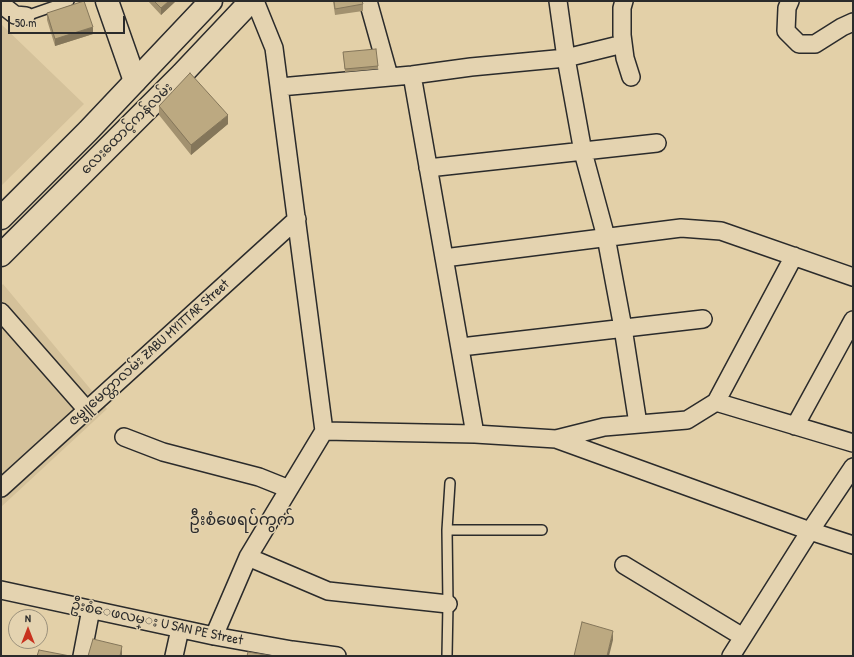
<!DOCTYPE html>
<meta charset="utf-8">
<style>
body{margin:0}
#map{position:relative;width:854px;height:657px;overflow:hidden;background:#e3d0a8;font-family:"Patrick Hand",sans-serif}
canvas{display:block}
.frame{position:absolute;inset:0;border:2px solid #2b2b2b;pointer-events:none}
.north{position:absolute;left:8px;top:609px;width:40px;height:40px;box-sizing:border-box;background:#e4d3b0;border:1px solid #9a907b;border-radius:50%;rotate:0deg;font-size:11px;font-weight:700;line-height:16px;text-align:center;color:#2b2b2b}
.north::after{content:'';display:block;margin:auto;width:14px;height:18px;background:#c8321e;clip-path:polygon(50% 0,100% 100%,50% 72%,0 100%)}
.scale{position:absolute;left:8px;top:16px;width:117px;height:18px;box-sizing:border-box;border:2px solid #2b2b2b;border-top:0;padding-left:5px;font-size:12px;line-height:14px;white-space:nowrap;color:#2b2b2b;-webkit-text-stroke:3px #e4d3b0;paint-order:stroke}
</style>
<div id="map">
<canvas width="854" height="657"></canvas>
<div class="frame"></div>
<div class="north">N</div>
<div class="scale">50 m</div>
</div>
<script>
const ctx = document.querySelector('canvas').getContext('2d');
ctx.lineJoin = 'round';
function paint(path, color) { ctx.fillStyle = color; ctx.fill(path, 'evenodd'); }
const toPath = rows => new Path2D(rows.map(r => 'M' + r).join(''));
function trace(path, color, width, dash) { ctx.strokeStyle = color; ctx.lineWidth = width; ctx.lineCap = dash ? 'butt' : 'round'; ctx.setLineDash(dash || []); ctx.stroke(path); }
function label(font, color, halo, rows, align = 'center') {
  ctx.font = font + ' "Patrick Hand","Noto Sans Myanmar",sans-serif'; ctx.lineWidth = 3; ctx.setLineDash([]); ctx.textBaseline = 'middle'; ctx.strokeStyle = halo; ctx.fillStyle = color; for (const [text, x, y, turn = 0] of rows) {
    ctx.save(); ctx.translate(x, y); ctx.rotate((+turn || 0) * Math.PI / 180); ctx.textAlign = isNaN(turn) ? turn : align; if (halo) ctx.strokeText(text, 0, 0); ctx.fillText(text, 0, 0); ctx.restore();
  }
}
paint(toPath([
 [1,24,84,104,1,186],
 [3,284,107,409,1,507,1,286]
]), '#d4c19a');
const service = toPath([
 [26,16,69,1],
 [447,530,542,530],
 [447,656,448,604,447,530,450,483]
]);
const minor = toPath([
 [255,1,274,48,324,431],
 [368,1,389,76],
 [558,1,566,58,583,152,606,237,623,328,638,424],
 [624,1,622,8,622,35,625,58,631,77],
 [790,1,787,8,786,31,799,44,815,44,842,27,853,22],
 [1,4,15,15,26,16],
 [412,75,475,434],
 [280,87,412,75,471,67,566,58,623,44],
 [428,168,657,143],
 [444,258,681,228,721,231,853,277],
 [1,312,87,410],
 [461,347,703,319],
 [716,402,853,443],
 [795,426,853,320],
 [324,431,475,434,556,439,810,531,853,545],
 [124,437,163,452,259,477,289,489],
 [556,439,604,427,687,420,716,402,794,256],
 [1,488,297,219],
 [248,557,328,591,448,604],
 [624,565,743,637],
 [1,590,214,636,292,650,337,656],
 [214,636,248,557,324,431],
 [82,656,91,609],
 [174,656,180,629],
 [731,656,810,531,853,467]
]);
const tertiary = toPath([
 [107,1,135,81]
]);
const primary = toPath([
 [1,218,88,131,211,1],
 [1,255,182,74,251,1]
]);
trace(service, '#2b2b2b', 12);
trace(minor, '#2b2b2b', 20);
trace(tertiary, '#2b2b2b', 25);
trace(primary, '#2b2b2b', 25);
trace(service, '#e4d3b0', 9);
trace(minor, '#e4d3b0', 17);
trace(tertiary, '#e4d3b0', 22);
trace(primary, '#e4d3b0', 22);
paint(toPath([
 [148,1,176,1,161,15],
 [333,1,362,1,363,4,363,11,335,15],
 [47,13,93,34,55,46,47,20],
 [343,52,378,66,378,69,345,72],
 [159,106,228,124,191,155,159,115]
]), '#a2916f');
paint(toPath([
 [169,1,176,1,161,15,161,8],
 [93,27,93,34,55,46,55,39],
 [228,115,228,124,191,155,191,145],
 [613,631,613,640,609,656,607,656],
 [122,646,122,656,120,656]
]), '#84765a');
const building = toPath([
 [84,1,93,27,55,39,47,13,84,1],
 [154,1,169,1,161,8,154,1],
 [334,1,362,1,363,4,335,9,334,1],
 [376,49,378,66,345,69,343,52,376,49],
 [190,73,228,115,191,145,159,106,190,73],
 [582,622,613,631,607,656,574,656,582,622],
 [93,639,122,646,120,656,88,656,93,639],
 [39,650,70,656,37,656,39,650],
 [248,652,273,656,247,656,248,652]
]);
paint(building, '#bca981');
trace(building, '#84765a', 1);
label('14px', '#2b2b2b', '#e4d3b0', [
 ["လေးထောင့်ကန်လမ်း",127,129,-45],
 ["ဇမ္ဗူမေတ္တာလမ်း ZABU MYITTAR Street",149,353,-42],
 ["ဦးစံေဖလမ္း U SAN PE Street",157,623,12]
]);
label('16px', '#2b2b2b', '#e4d3b0', [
 ["ဦးစံဖေရပ်ကွက်",242,521]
]);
</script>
